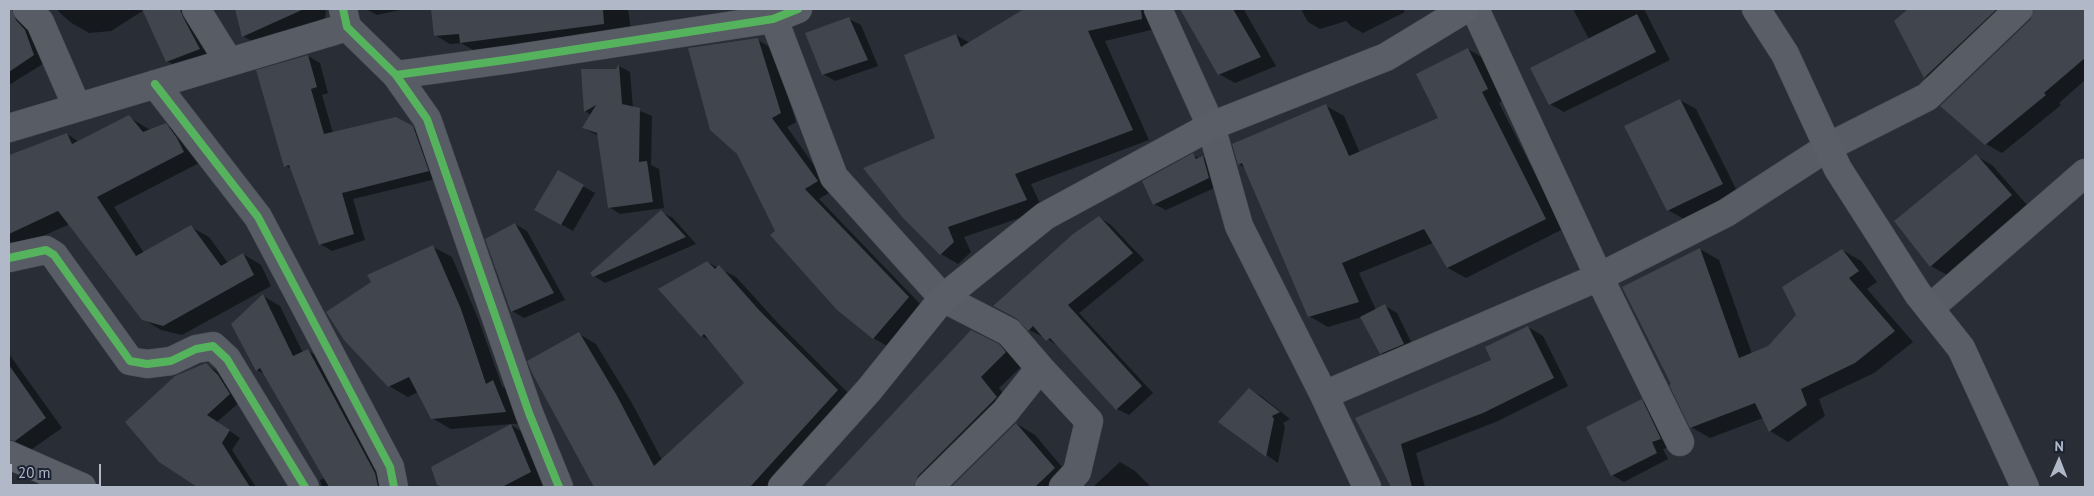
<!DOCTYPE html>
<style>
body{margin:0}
#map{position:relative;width:2094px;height:496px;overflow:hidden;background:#282d36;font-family:"PT Sans",sans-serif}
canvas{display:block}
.frame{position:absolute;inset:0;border:10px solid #b1b8c8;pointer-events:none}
.north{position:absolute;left:2034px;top:436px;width:50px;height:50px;-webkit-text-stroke:4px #1b2231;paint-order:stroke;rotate:1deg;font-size:14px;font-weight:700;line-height:20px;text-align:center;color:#b1b8c8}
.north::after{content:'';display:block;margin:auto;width:18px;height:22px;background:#b1b8c8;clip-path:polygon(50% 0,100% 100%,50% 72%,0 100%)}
.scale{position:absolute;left:10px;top:464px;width:91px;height:22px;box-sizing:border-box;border:2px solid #b1b8c8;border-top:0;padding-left:6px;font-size:15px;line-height:18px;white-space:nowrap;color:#b1b8c8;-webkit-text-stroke:4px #1b2231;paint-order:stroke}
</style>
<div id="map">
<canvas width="2094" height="496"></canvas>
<div class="frame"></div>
<div class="north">N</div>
<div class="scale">20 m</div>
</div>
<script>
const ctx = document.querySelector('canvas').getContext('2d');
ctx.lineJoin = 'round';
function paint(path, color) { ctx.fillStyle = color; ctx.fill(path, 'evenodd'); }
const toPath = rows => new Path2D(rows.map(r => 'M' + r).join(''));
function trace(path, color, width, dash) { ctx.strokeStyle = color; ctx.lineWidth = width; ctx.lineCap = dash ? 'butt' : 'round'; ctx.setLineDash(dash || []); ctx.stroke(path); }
paint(toPath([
 [11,9,25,9,46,62,9,85,9,11],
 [56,9,197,9,217,59,186,72,167,61,144,10,111,31,89,33,70,22],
 [236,9,326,9,325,18,262,47,243,36],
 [366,9,404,9,377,15],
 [432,9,628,9,631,30,475,51,461,43,450,44,435,35],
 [1026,9,1148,9,1155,29,1105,41,1149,140,1031,184,1043,210,964,237,971,252,958,264,941,254,937,139,956,35,970,43],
 [1181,9,1247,9,1244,10,1276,66,1235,83,1219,74],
 [1301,9,1403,9,1405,12,1363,33,1352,27,1346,21,1320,29,1308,22],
 [1573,9,1644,9,1670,60,1564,112,1550,104,1589,39],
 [1910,9,2022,9,1941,86,1925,77,1896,21],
 [2035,9,2049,10,2085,9,2085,80,2059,103,2061,105,2002,153,1986,144],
 [849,19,861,25,878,66,835,81,823,74],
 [758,40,773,49,796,122,787,127,832,191,819,199,923,307,889,347,873,338,776,231],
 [1468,49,1486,60,1506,99,1499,103,1563,229,1466,278,1448,268,1433,243,1359,273,1376,310,1385,306,1397,313,1415,350,1392,360,1381,353,1362,317,1328,327,1309,316,1245,168,1239,164,1326,106,1344,116,1360,153,1439,119],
 [308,56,320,63,328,93,322,95,333,133,396,118,425,134,440,178,353,199,365,240,332,251,320,244,292,169,286,166],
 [619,66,630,72,633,108,652,116,651,165,659,169,664,208,620,214,609,207,599,136,583,128,591,115,585,111],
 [1680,100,1696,109,1738,193,1684,219,1668,210],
 [129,117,150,130,166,125,184,135,201,162,114,207,144,253,191,227,209,237,228,263,243,254,261,265,271,286,182,335,161,330,143,319,70,224,9,251,9,155,67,134,79,142],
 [1193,155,1200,159,1203,157,1215,164,1221,185,1166,210,1154,204],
 [1976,156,1992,165,2027,205,1947,275,1931,266,1896,221],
 [558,172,595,193,573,231,536,210],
 [661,212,673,218,696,244,605,283,594,276],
 [1100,218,1111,225,1144,260,1079,313,1153,393,1129,415,1117,409,1059,347,1042,335,1041,336,1029,330],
 [515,224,527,231,565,300,524,318,512,311],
 [433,247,452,257,479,321,502,386,512,392,524,423,451,429,432,418,418,392,408,397,389,386],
 [1700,249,1719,260,1752,354,1768,347,1797,315,1842,250,1861,261,1877,282,1867,289,1913,342,1874,373,1819,399,1825,416,1788,442,1770,431,1763,418,1710,438,1691,427,1673,385,1623,287],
 [707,262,736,277,777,322,855,400,777,487,595,487,533,372,579,334,596,344,633,405,662,460,745,384,711,341,702,336],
 [263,296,280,306,303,353,308,351,325,360,393,487,322,487,320,480,325,478,266,375,257,370],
 [1528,327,1543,336,1568,386,1498,421,1416,453,1425,487,1392,487,1357,419,1493,361],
 [971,331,1018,357,1024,364,999,388,1015,408,936,487,826,487],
 [9,354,62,428,32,449,26,448,9,438],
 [206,365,217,371,230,383,241,401,217,422,240,438,232,450,256,487,228,487,217,473,207,487,200,487,194,484],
 [1249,389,1261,396,1290,419,1283,423,1285,427,1278,463,1220,422],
 [1641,400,1653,407,1672,446,1663,449,1668,459,1624,482,1612,475],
 [1017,424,1035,435,1073,480,1065,487,953,487],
 [511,425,529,436,550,487,444,487,438,484],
 [1120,462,1135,471,1151,487,1093,487]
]), '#0007');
paint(toPath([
 [9,9,12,9,16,20,25,30,34,55,9,72],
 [142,9,180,9,183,17,200,49,166,62],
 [235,9,304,9,242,37],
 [431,9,603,9,604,24,460,43,459,34,434,36],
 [1024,9,1141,9,1142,19,1088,31,1133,130,1015,174,1027,200,948,227,954,242,940,255,903,218,863,168,935,138,904,55,956,34,961,47],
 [1180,9,1233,9,1261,57,1218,75],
 [1908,9,1997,9,1924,78,1894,21],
 [2034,9,2085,9,2085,58,2044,93,2046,95,1985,145,1940,106,2030,20],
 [1637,14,1656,52,1549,105,1530,68],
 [849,17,868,60,822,75,805,33],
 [758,38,781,113,772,118,818,181,805,189,909,297,873,339,837,310,770,235,775,231,737,154,710,130,688,48],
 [1468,48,1488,89,1482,92,1546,219,1447,268,1424,229,1342,263,1359,302,1308,317,1242,163,1238,165,1232,144,1326,104,1349,156,1438,118,1416,74],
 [308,55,317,87,311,89,324,134,396,117,413,126,429,171,342,193,354,234,319,245,289,165,284,167,256,70],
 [619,64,622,104,640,108,639,162,647,161,653,202,608,208,597,133,582,128,596,105,584,112,581,69,616,69],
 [1680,99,1723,184,1667,211,1624,126],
 [129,115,143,132,166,123,177,138,184,152,97,197,136,256,191,225,221,266,243,253,254,275,163,326,142,320,58,211,9,234,9,155,67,133,72,144],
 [1193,153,1196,159,1203,156,1209,178,1153,205,1142,181],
 [1976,154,2012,195,1930,267,1894,221],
 [558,170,584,185,561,225,534,210],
 [661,210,686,237,593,277,590,273],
 [1099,216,1133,253,1068,305,1142,386,1116,410,1050,338,1046,341,1033,326,1028,331,1016,318,993,306,1073,234],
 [515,223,554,293,511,312,485,239],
 [433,245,461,309,486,384,493,380,506,412,431,419,409,377,388,387,344,340,326,312,371,282,367,275],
 [1700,248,1739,358,1768,346,1796,315,1782,287,1842,249,1859,271,1849,278,1895,331,1855,363,1801,389,1807,405,1769,432,1755,403,1690,428,1669,385,1671,384,1622,287],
 [707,261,715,269,719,265,759,310,838,390,750,487,594,487,532,373,527,361,579,332,616,394,654,466,744,383,704,334,701,337,658,289],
 [263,294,293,356,308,349,375,473,378,487,329,487,260,368,256,371,231,324],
 [1385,304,1404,344,1380,354,1360,317],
 [1528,326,1554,378,1483,413,1401,444,1412,487,1391,487,1355,418,1491,360,1485,347],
 [971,330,999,344,1006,352,981,377,997,397,918,476,914,487,824,487],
 [206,363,218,375,230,394,207,415,230,430,222,443,250,487,197,487,159,462,125,422,175,376],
 [9,365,46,418,15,441,9,440],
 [1249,388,1280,412,1272,416,1274,419,1266,457,1218,422],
 [1642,399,1661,439,1652,442,1657,453,1611,476,1586,427],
 [1016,423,1055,468,1035,487,951,487],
 [511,424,531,472,502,487,444,487,437,485,431,467]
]), '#41454d');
const minor = toPath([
 [27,9,40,22,77,107],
 [196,9,229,62],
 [343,9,347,27,396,75,427,119,529,413,559,487],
 [770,9,834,177,943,298,1009,332,1040,368,1005,412,929,487],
 [1158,9,1211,126,1239,226,1324,395,1367,487],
 [1475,9,1599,277,1726,213,1828,147,1927,97,2019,9],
 [396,75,512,59,773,19,798,9],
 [155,84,258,217,390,467,394,487],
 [9,128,347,27],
 [9,258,46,250,54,255,130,361,147,364,171,361,196,349,213,346,227,359,305,487],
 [1930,308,2085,173],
 [1040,368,1089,421,1077,472,1063,487],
 [1324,395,1599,277,1680,442]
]);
const major = toPath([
 [1756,9,1785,54,1838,169,1918,294,1961,348,2025,487],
 [9,455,82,487],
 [782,487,869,390,943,298,1045,216,1211,126,1386,57,1465,9]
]);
trace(minor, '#44484f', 29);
trace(major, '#454a53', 29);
trace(minor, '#585c64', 28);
trace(major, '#5a5e66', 28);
trace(toPath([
 [343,9,347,27,396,75,427,119,529,413,559,487],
 [396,75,512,59,773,19,798,9],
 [155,84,258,217,390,467,394,487],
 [9,258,46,250,54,255,130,361,147,364,171,361,196,349,213,346,227,359,305,487]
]), '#56b35d', 8);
</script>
